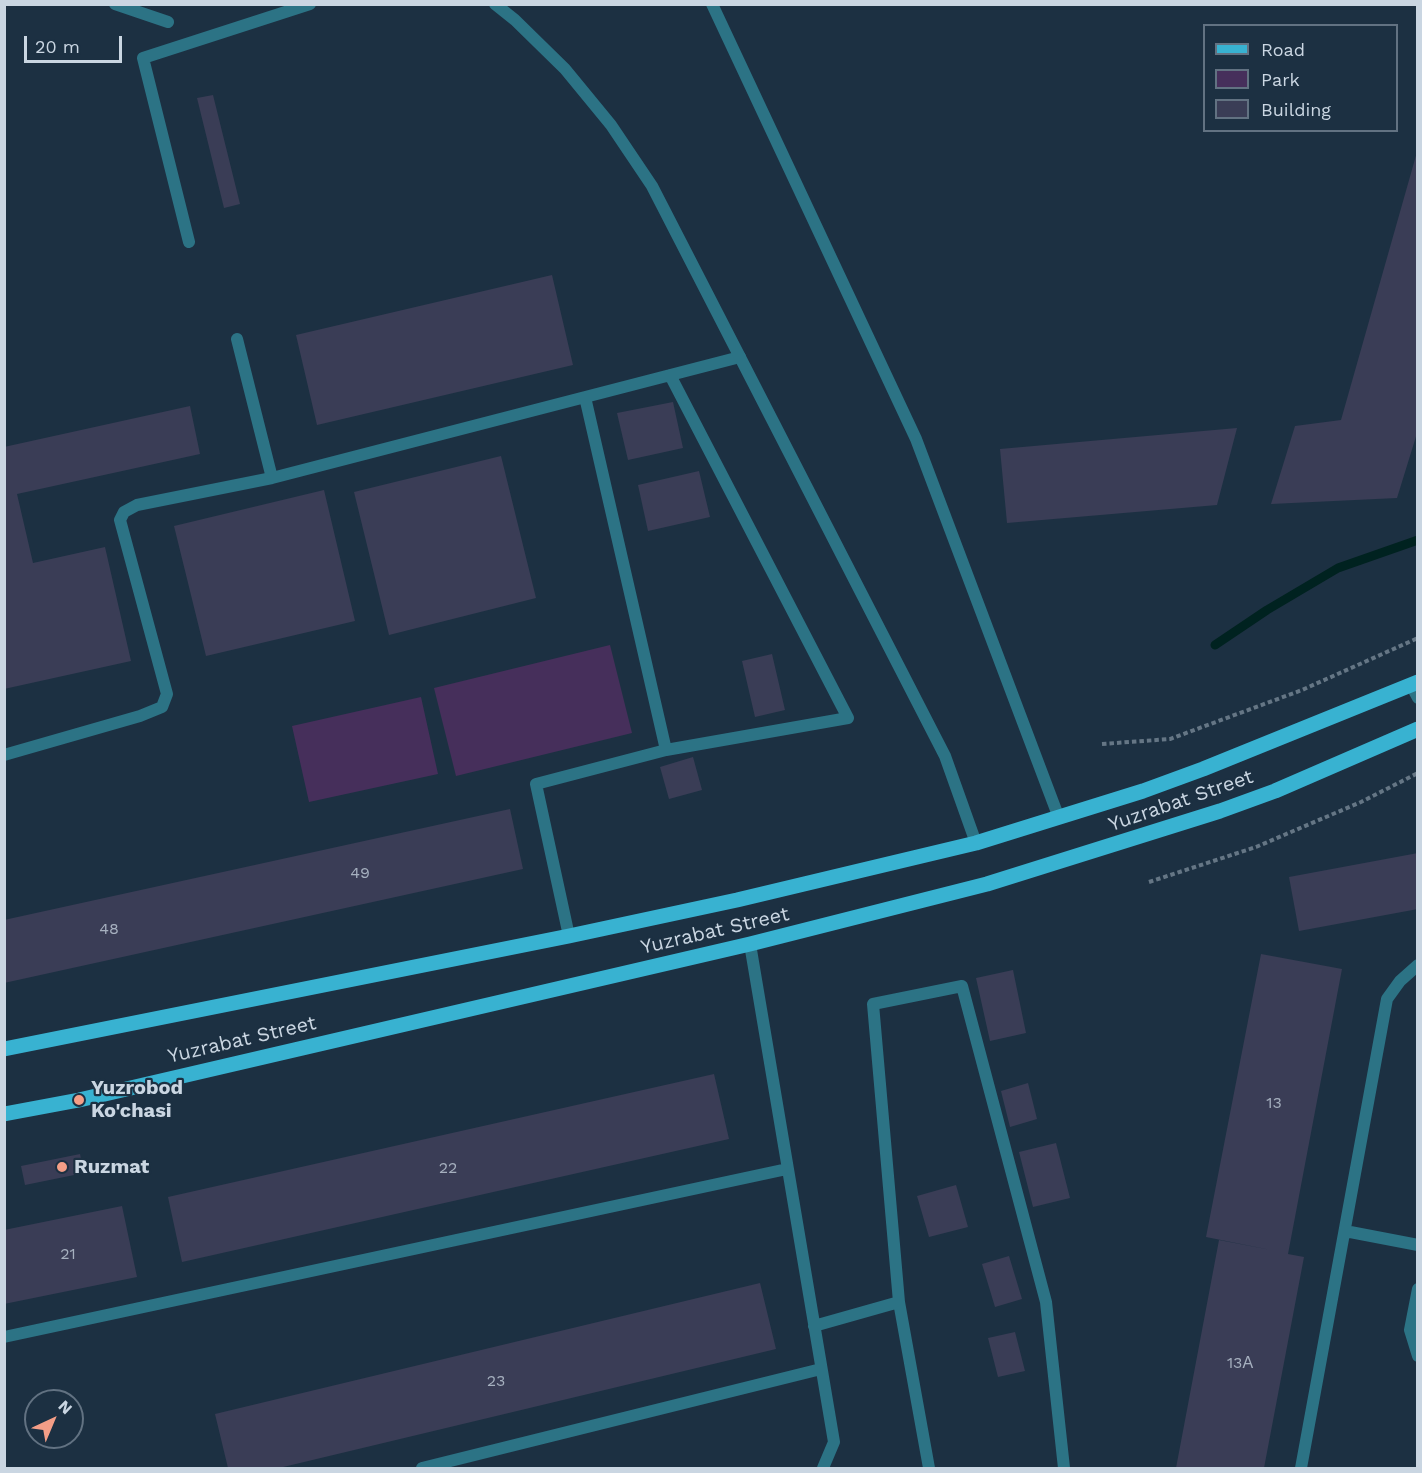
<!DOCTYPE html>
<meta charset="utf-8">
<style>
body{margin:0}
#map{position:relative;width:1422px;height:1473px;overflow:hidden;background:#1c3042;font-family:"Work Sans",sans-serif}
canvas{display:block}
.frame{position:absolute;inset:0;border:6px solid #cad6e2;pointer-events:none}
.legend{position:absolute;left:1203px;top:24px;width:195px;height:108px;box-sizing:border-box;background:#1c3042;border:2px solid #627282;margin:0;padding:8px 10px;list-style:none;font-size:18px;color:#cad6e2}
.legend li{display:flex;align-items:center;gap:12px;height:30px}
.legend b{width:30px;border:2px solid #627282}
.north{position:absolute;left:24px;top:1389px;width:60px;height:60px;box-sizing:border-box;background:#1c3042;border:2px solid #627282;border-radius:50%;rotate:44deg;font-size:16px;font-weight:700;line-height:24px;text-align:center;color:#cad6e2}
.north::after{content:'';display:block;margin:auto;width:21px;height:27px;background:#f49e87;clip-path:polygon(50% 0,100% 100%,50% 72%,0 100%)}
.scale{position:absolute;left:24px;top:36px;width:98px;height:27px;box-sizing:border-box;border:3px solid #cad6e2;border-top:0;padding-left:8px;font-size:18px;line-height:21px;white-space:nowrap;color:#cad6e2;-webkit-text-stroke:4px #1c3042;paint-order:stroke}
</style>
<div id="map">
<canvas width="1422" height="1473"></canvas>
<div class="frame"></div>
<ul class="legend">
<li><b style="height:8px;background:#38b2d1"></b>Road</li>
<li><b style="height:16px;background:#462f5b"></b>Park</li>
<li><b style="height:16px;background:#3a3d56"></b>Building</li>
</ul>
<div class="north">N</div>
<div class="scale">20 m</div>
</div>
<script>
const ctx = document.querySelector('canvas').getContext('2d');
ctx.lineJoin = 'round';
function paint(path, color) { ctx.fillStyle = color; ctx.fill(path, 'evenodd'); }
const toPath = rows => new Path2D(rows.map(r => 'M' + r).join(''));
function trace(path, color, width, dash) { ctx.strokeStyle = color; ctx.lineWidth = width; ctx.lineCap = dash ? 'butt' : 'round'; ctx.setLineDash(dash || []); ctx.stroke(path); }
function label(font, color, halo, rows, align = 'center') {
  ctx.font = font + ' "Work Sans",sans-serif'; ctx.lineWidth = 4.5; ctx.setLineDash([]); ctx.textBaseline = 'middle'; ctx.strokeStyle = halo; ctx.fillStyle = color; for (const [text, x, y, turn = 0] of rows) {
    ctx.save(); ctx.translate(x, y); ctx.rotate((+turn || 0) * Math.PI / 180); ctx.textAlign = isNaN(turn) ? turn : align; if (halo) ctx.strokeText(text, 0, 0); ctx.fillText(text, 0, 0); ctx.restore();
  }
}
paint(toPath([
 [610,645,632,733,456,776,434,688],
 [421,697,438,774,309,802,292,726]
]), '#462f5b');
trace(toPath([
 [1215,645,1267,610,1338,568,1418,540]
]), '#002220', 9);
paint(toPath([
 [213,95,240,204,224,208,197,98],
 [1417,152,1418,430,1397,498,1271,504,1295,426,1341,420],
 [552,275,573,365,317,425,296,335],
 [673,402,683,448,628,460,617,413],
 [190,406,200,454,17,494,33,563,105,547,131,661,4,689,4,447],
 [1237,428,1217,505,1007,523,1000,449],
 [501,456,536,598,389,635,354,492],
 [699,471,710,517,648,531,638,485],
 [324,490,355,621,206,656,174,526],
 [772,654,785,710,755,717,742,661],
 [693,757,702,790,669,799,660,767],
 [510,809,523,869,4,983,4,920],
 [1418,853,1418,909,1299,931,1289,877],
 [1261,954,1342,969,1288,1254,1304,1257,1264,1468,1176,1468,1219,1240,1271,1250,1206,1237],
 [1013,970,1026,1033,990,1041,976,978],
 [714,1074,729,1139,182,1262,168,1197],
 [1028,1083,1037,1119,1010,1127,1001,1091],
 [1056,1143,1070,1198,1033,1207,1019,1152],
 [80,1154,84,1173,25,1185,21,1166],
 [956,1185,968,1227,929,1237,917,1196],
 [122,1206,137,1277,4,1304,4,1230],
 [1009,1256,1022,1299,995,1307,982,1264],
 [760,1283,776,1349,279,1468,228,1468,215,1414],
 [1015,1332,1025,1371,998,1377,988,1338]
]), '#3a3d56');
trace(toPath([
 [1102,744,1170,739,1302,690,1418,638],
 [1149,882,1256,847,1361,802,1418,773]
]), '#657685', 4, [4.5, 3]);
trace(toPath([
 [115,4,168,22],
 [712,4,916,439,1059,818],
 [189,242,143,58,310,4],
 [237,339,272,478],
 [585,397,666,750],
 [1411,685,1418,698],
 [4,755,140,716,162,707,167,694,120,520,124,512,137,505,272,478,740,357],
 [569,936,536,784,666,750,848,718,670,375],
 [750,944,834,1442,823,1468],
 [1345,1231,1418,1245],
 [1418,1289,1410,1330,1418,1356],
 [814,1326,899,1302],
 [4,1337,787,1169],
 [422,1468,821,1369],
 [929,1468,899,1302,873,1004,962,986,1046,1302,1064,1468],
 [1301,1468,1387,999,1400,981,1418,965]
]), '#2c7385', 12);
trace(toPath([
 [495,4,515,20,565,69,611,125,652,186,945,756,976,843]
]), '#2c7385', 12);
trace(toPath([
 [4,1049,569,936,737,900,976,843,1143,791,1203,769,1418,682],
 [4,1114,79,1100,750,944,987,884,1220,811,1275,791,1418,729]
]), '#38b2d1', 15);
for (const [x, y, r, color] of [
 [79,1100,6,"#f49e87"],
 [62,1167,6,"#f49e87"]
]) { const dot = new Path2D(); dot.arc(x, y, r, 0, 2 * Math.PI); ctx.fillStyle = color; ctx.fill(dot); trace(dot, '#1c3042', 2); }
label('16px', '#a6b0bf', null, [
 ["49",360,873],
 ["48",109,929],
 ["13",1274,1103],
 ["22",448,1168],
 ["21",68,1254],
 ["13А",1240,1363],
 ["23",496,1381]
]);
label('20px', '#cad6e2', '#1c3042', [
 ["Yuzrabat Street",1181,801,-19],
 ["Yuzrabat Street",715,931,-13],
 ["Yuzrabat Street",242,1040,-13]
]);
label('bold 20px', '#cad6e2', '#1c3042', [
 ["Yuzrobod",91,1088],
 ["Ko'chasi",91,1111],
 ["Ruzmat",74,1167]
], 'left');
</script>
